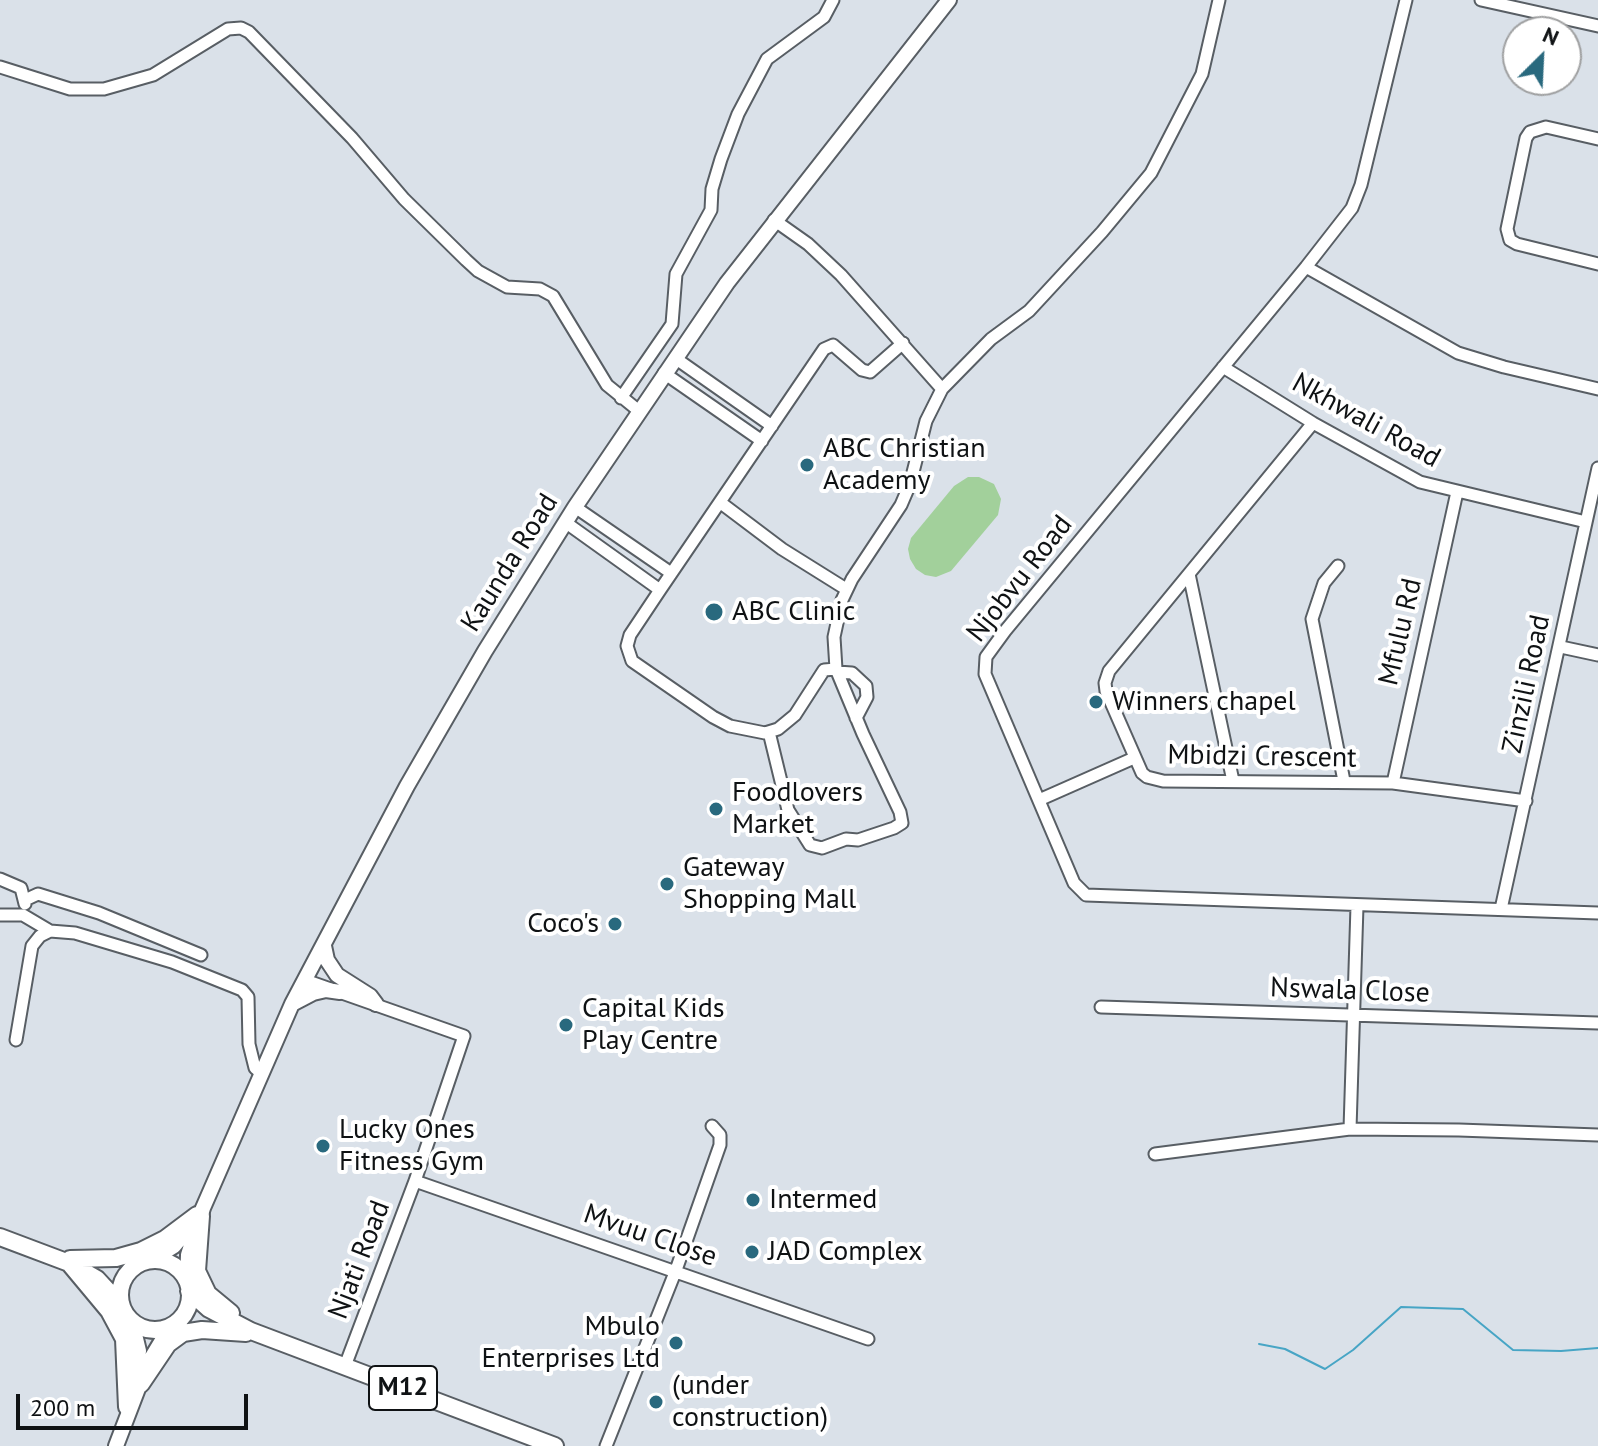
<!DOCTYPE html>
<style>
body{margin:0}
#map{position:relative;width:1598px;height:1446px;overflow:hidden;background:#dae1e9;font-family:"PT Sans",sans-serif}
canvas{display:block}
.north{position:absolute;left:1502px;top:16px;width:80px;height:80px;box-sizing:border-box;background:#fff;border:2px solid #9fa0a1;border-radius:50%;rotate:24deg;font-size:22px;font-weight:700;line-height:32px;text-align:center;color:#0f1214}
.north::after{content:'';display:block;margin:auto;width:28px;height:36px;background:#29697e;clip-path:polygon(50% 0,100% 100%,50% 72%,0 100%)}
.scale{position:absolute;left:16px;top:1394px;width:232px;height:36px;box-sizing:border-box;border:4px solid #0f1214;border-top:0;padding-left:10px;font-size:24px;line-height:28px;white-space:nowrap;color:#0f1214;-webkit-text-stroke:6px #fff;paint-order:stroke}
</style>
<div id="map">
<canvas width="1598" height="1446"></canvas>
<div class="north">N</div>
<div class="scale">200 m</div>
</div>
<script>
const ctx = document.querySelector('canvas').getContext('2d');
ctx.lineJoin = 'round';
function paint(path, color) { ctx.fillStyle = color; ctx.fill(path, 'evenodd'); }
const toPath = rows => new Path2D(rows.map(r => 'M' + r).join(''));
function trace(path, color, width, dash) { ctx.strokeStyle = color; ctx.lineWidth = width; ctx.lineCap = dash ? 'butt' : 'round'; ctx.setLineDash(dash || []); ctx.stroke(path); }
function label(font, color, halo, rows, align = 'center') {
  ctx.font = font + ' "PT Sans",sans-serif'; ctx.lineWidth = 8; ctx.setLineDash([]); ctx.textBaseline = 'middle'; ctx.strokeStyle = halo; ctx.fillStyle = color; for (const [text, x, y, turn = 0] of rows) {
    ctx.save(); ctx.translate(x, y); ctx.rotate((+turn || 0) * Math.PI / 180); ctx.textAlign = isNaN(turn) ? turn : align; if (halo) ctx.strokeText(text, 0, 0); ctx.fillText(text, 0, 0); ctx.restore();
  }
}
paint(toPath([
 [968,477,979,477,994,484,1001,499,998,515,951,571,936,577,925,575,916,569,910,559,908,549,911,538,954,486]
]), '#a2d09b');
trace(toPath([
 [1259,1344,1285,1349,1325,1369,1353,1350,1401,1307,1463,1309,1513,1350,1561,1351,1598,1348]
]), '#47a5c5', 2);
const minor = toPath([
 [1406,0,1361,185,1352,208,1306,267,1005,631,986,657,985,674,1074,883,1086,895,1598,913],
 [1481,0,1598,26],
 [0,67,70,89,104,89,153,75,228,29,241,28,249,32,352,138,404,199,466,260,478,271,507,287,540,289,553,296,607,385,639,411],
 [1598,139,1546,127,1530,132,1526,138,1507,229,1510,240,1517,244,1598,264],
 [774,220,808,244,841,275,942,389],
 [1306,267,1458,353,1504,367,1598,389],
 [675,358,772,426],
 [1223,367,1313,423,1420,482,1586,522],
 [664,373,762,441],
 [621,398,672,324,676,274,711,210,712,189,721,159,738,114,767,59,824,17,833,0],
 [1313,423,1109,671,1105,683,1106,691,1142,773,1147,777,1163,781,1393,783,1526,801],
 [721,503,782,549,846,589],
 [575,507,671,573],
 [565,522,660,590],
 [1338,566,1324,583,1312,619,1344,781],
 [1189,574,1233,781],
 [1561,647,1598,655],
 [836,669,824,670,795,715,778,729,765,733,730,726,713,717,632,661,627,646,630,635,660,590,824,349,833,345,862,370,870,372,903,343],
 [837,672,852,673,866,686,867,697,856,718],
 [769,732,788,810,810,845,822,848,846,839,858,840,894,828,902,823,900,812,863,734,836,669,834,637,842,600,852,579,901,505,910,484,926,421,942,389,991,339,1029,311,1102,232,1151,173,1202,74,1219,0],
 [1393,783,1457,492],
 [1039,800,1134,758],
 [0,879,21,888,25,904],
 [25,900,38,894,99,913,201,955],
 [1357,906,1350,1129,1459,1130,1598,1135],
 [1501,909,1598,468],
 [0,915,23,915,50,931,75,933,172,962,242,990,248,997,249,1044,255,1068,261,1073],
 [305,980,464,1036,415,1181,345,1366],
 [1101,1007,1598,1023],
 [16,1040,32,946,40,936,50,931],
 [1155,1154,1350,1129],
 [415,1181,868,1339],
 [606,1446,676,1270,720,1145,720,1135,712,1126]
]);
const major = toPath([
 [324,946,327,960,337,975,370,996,376,1004],
 [292,1004,313,993,326,990,340,992],
 [150,1261,174,1246,194,1222],
 [187,1281,188,1255,203,1208,292,1004,407,786,485,651,575,507,727,283,949,0],
 [132,1322,139,1351,134,1378],
 [116,1446,147,1365,170,1327]
]);
const highway = toPath([
 [201,1216,197,1271,208,1294,231,1313],
 [0,1237,69,1263,97,1279,121,1305],
 [70,1259,116,1258,141,1251,165,1239,197,1215],
 '120 1295a35 35 0 1 1 70 0a35 35 0 1 1-70 0Z',
 [69,1263,109,1311,124,1339,127,1407],
 [189,1291,209,1309,251,1331,555,1446],
 [141,1384,168,1344,183,1333,202,1330,246,1333]
]);
trace(minor, '#585e64', 15);
trace(major, '#585e64', 18);
trace(highway, '#585e64', 20);
trace(minor, '#fff', 11);
trace(major, '#fff', 14);
trace(highway, '#fff', 16);
for (const [x, y, r, color] of [
 [807,465,8,"#29697e"],
 [714,612,10,"#29697e"],
 [1096,702,8,"#29697e"],
 [716,809,8,"#29697e"],
 [667,884,8,"#29697e"],
 [615,924,8,"#29697e"],
 [566,1025,8,"#29697e"],
 [323,1146,8,"#29697e"],
 [753,1200,8,"#29697e"],
 [752,1252,8,"#29697e"],
 [676,1343,8,"#29697e"],
 [656,1402,8,"#29697e"]
]) { const dot = new Path2D(); dot.arc(x, y, r, 0, 2 * Math.PI); ctx.fillStyle = color; ctx.fill(dot); trace(dot, '#fff', 3); }
for (const [x, y, w] of [
 [403,1388,68]
]) { const box = new Path2D(); box.roundRect(x - w / 2, y - 22, w, 44, 6); ctx.fillStyle = '#fff'; ctx.fill(box); trace(box, '#0f1214', 2); }
label('bold 26px', '#0f1214', null, [
 ["M12",403,1388]
]);
label('28px', '#0f1214', '#fff', [
 ["Nkhwali Road",1366,421,29],
 ["Kaunda Road",510,563,-58],
 ["Njobvu Road",1020,579,-52],
 ["Mfulu Rd",1401,632,-77],
 ["Zinzili Road",1527,684,-78],
 ["Mbidzi Crescent",1262,757,1],
 ["Nswala Close",1350,991,2],
 ["Mvuu Close",650,1236,19],
 ["Njati Road",360,1260,-69]
]);
label('28px', '#0f1214', '#fff', [
 ["ABC Christian",823,449],
 ["Academy",823,481],
 ["ABC Clinic",732,612],
 ["Winners chapel",1112,702],
 ["Foodlovers",732,793],
 ["Market",732,825],
 ["Gateway",683,868],
 ["Shopping Mall",683,900],
 ["Coco's",599,924,"right"],
 ["Capital Kids",582,1009],
 ["Play Centre",582,1041],
 ["Lucky Ones",339,1130],
 ["Fitness Gym",339,1162],
 ["Intermed",769,1200],
 ["JAD Complex",768,1252],
 ["Mbulo",660,1327,"right"],
 ["Enterprises Ltd",660,1359,"right"],
 ["(under",672,1386],
 ["construction)",672,1418]
], 'left');
</script>
